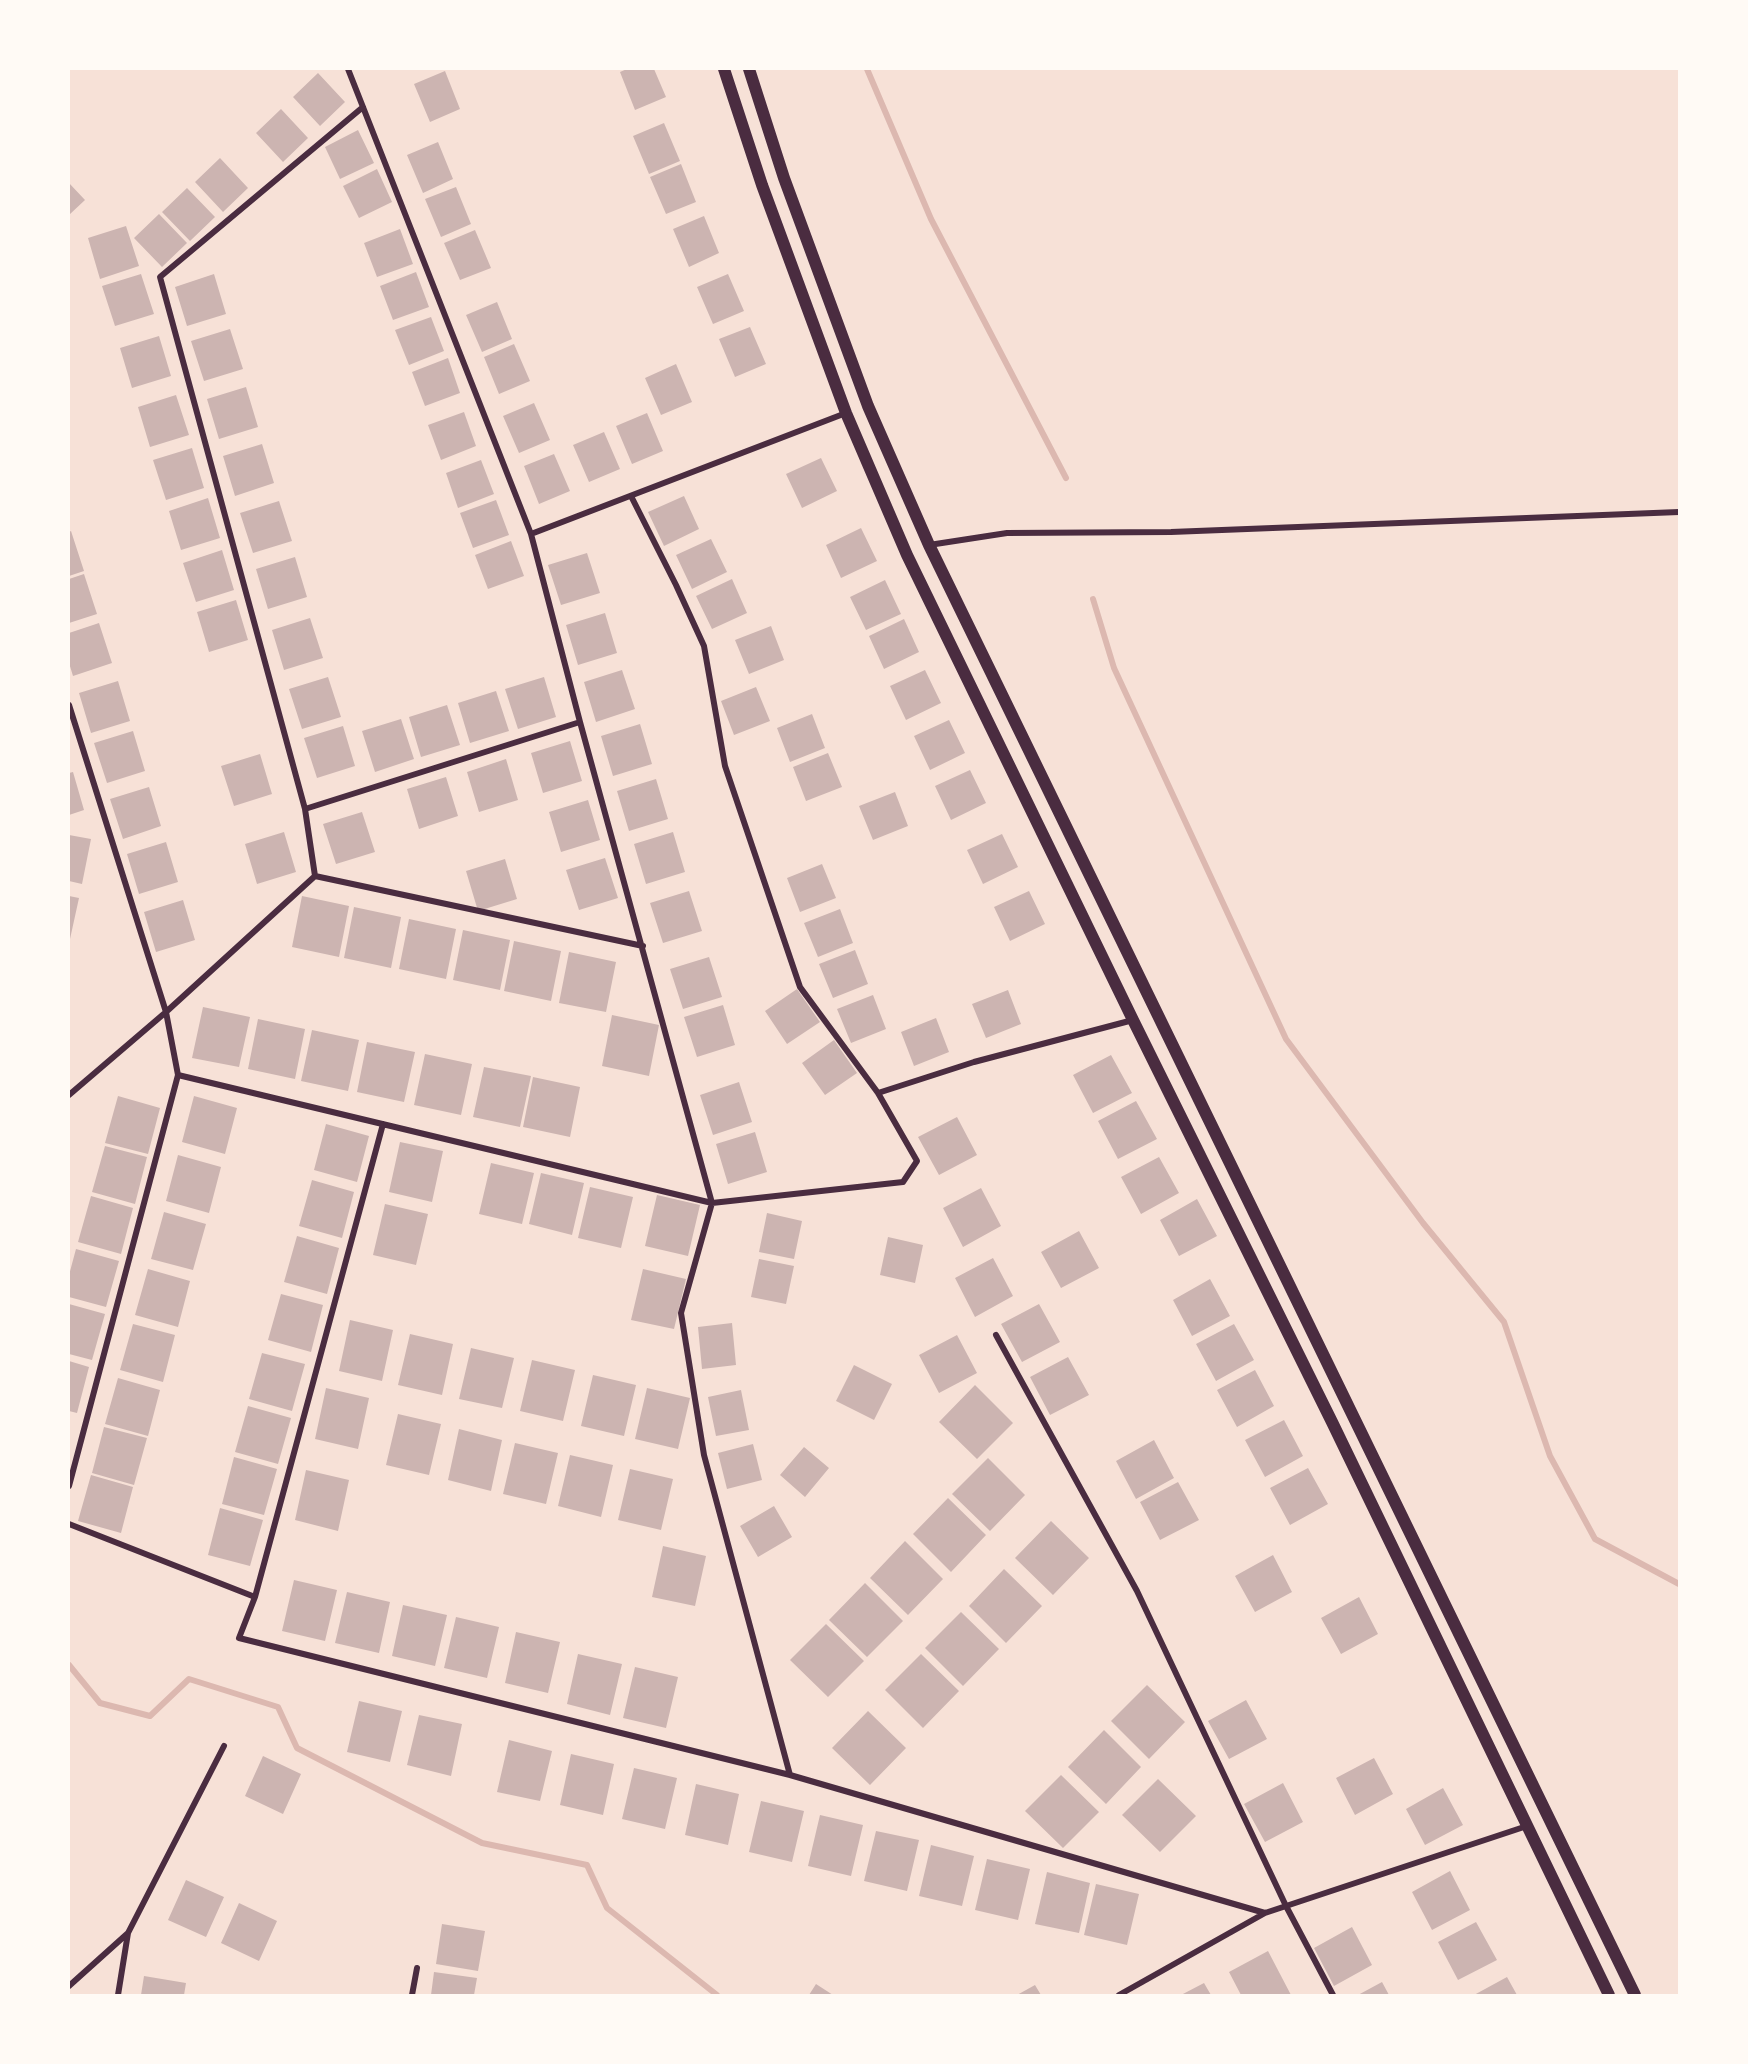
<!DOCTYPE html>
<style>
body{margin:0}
#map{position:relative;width:1748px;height:2064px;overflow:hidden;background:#f7e1d7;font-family:"PT Sans",sans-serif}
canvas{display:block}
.frame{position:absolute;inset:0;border:70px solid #fffaf5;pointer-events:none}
</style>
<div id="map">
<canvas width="1748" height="2064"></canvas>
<div class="frame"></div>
</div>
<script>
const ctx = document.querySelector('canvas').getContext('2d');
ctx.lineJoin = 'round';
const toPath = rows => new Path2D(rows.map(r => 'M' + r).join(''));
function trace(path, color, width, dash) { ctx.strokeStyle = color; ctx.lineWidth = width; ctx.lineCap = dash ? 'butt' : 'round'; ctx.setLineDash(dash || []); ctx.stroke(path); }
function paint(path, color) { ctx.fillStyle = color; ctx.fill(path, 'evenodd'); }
trace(toPath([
 [867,69,931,219,1066,478],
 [1093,599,1114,668,1286,1039,1423,1223,1504,1322,1550,1456,1595,1539,1679,1584],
 [69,1665,100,1703,150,1716,189,1679,278,1707,297,1748,482,1843,587,1865,607,1908,717,1995]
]), '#dcb8b0', 6);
paint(toPath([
 [627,69,654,69,666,97,635,110,620,72],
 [445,71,460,109,430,122,414,84],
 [318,73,345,102,320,126,293,97],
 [281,109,308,138,283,162,256,133],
 [664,123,680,161,649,174,633,136],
 [358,130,374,163,340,179,325,147],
 [438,142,453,179,423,193,407,155],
 [220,158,248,188,223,212,195,182],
 [681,164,696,202,666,214,650,177],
 [377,169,392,202,359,218,343,186],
 [69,183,85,200,69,215],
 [456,187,471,224,441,237,425,199],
 [187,188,215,217,190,241,162,212],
 [159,214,187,243,162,267,134,238],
 [704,216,719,253,689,267,673,229],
 [126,226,139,266,100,279,88,238],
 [400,229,413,264,377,277,364,243],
 [475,230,491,268,460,280,444,243],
 [416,272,429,307,393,320,380,286],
 [141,274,154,314,115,326,102,286],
 [214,274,226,314,187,326,175,287],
 [728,274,744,311,713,324,697,287],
 [497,302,512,339,482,352,466,315],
 [431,317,444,351,409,365,395,330],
 [750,327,766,364,735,377,719,339],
 [230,329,243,369,204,381,191,341],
 [159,336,171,376,132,388,120,348],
 [514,344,530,381,499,394,484,357],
 [448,358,460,393,425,406,412,372],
 [676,364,692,402,661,415,645,378],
 [246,387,258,427,219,439,207,399],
 [176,395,189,435,150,447,138,407],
 [534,403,550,440,519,453,503,416],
 [464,412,476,446,441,460,428,425],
 [647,413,663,451,632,464,616,426],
 [604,432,620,469,589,482,573,445],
 [262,444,274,483,235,496,223,456],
 [192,448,204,488,166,500,153,460],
 [554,454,570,491,539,504,524,466],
 [821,458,837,491,802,508,786,474],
 [481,460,494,494,458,508,446,473],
 [684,496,699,529,664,546,648,512],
 [208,498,220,538,181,550,169,511],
 [496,500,509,535,473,548,460,513],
 [279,501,292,541,253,553,240,513],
 [861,528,877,561,841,578,826,545],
 [71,531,84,571,69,576,69,532],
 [711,539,727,572,692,589,676,555],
 [511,541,524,576,488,589,475,555],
 [222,550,234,590,196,602,183,563],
 [587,553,600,593,561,605,548,565],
 [295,557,307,597,268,609,256,569],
 [84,574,97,614,69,623,69,579],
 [732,579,747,613,712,629,696,596],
 [885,580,901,614,866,630,850,597],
 [236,600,248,640,209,652,197,612],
 [605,613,617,653,578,665,566,625],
 [310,618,323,658,284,670,272,630],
 [904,619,919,652,884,669,869,636],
 [99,623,112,663,73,676,69,663,69,633],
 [771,626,784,660,749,674,735,640],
 [622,670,635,709,596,722,584,682],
 [925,670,941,703,906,720,890,686],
 [328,677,341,717,302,729,289,689],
 [544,677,556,717,518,729,505,689],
 [118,681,130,721,91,733,79,693],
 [756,687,770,721,734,735,721,701],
 [496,691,509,731,470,743,458,703],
 [447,705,460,745,421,757,409,717],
 [812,714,825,748,790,762,777,728],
 [401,719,414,759,375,772,362,731],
 [949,720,965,753,930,770,914,736],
 [640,724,652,764,613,776,601,736],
 [343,726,355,766,317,778,304,738],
 [133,731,145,771,107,783,94,743],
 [570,741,582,781,543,793,531,753],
 [828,753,842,787,806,801,793,767],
 [260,754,272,794,234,806,221,766],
 [506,759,518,800,479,812,467,772],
 [970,770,986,803,951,820,935,786],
 [73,772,84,810,69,815,69,773],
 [446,777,458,816,419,829,407,789],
 [656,779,668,819,629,831,617,791],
 [149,787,161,826,123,839,110,799],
 [895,792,908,826,873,840,859,806],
 [588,800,600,840,561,852,549,812],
 [362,812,375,852,336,864,323,824],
 [284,832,296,872,257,884,245,844],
 [673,832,685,872,646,884,634,844],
 [1002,834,1018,867,983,884,967,850],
 [69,835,91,839,82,884,69,881],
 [166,842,178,882,139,894,127,854],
 [605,858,618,898,579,910,566,870],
 [505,859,517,899,478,911,466,871],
 [822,864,836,898,800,912,787,878],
 [689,891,702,931,663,943,650,903],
 [1029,891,1045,924,1010,941,994,907],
 [69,896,79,898,70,939,69,939],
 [302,896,349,906,339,957,292,947],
 [183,900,195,940,156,952,144,912],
 [354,907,401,917,391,968,344,958],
 [840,909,853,943,818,957,804,923],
 [409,919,456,929,446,979,399,969],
 [463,930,510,940,500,990,453,980],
 [514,941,561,951,551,1001,504,991],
 [855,950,868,984,833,998,819,964],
 [569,952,616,962,606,1012,559,1003],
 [709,957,722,997,683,1009,670,969],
 [797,989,820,1022,787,1044,765,1011],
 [1008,990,1021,1024,986,1038,972,1004],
 [873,995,886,1029,851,1043,837,1009],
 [723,1005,735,1045,697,1057,684,1017],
 [203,1007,250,1017,239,1067,192,1058],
 [612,1015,659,1025,649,1076,602,1066],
 [936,1018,949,1052,914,1066,901,1032],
 [258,1019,305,1029,295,1079,248,1069],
 [312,1030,359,1040,348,1091,301,1081],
 [834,1040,857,1073,825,1095,802,1063],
 [367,1042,415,1052,404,1102,357,1092],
 [425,1054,472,1064,461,1115,414,1105],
 [1111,1055,1132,1093,1093,1113,1073,1075],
 [484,1067,531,1076,520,1127,473,1117],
 [533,1077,580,1087,570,1137,523,1127],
 [739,1082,752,1122,713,1135,700,1095],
 [118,1096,160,1108,148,1154,105,1143],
 [194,1096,237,1108,225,1154,182,1142],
 [1136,1101,1157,1139,1118,1159,1098,1121],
 [957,1117,977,1155,939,1175,918,1137],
 [326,1124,369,1136,357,1182,314,1170],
 [755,1132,767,1172,728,1184,716,1144],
 [400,1142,443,1151,432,1202,389,1192],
 [105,1146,147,1157,135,1204,92,1192],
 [178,1155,221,1167,209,1213,166,1201],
 [1159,1157,1179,1193,1141,1214,1121,1177],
 [491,1163,534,1173,522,1224,479,1214],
 [541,1173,584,1183,572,1235,529,1224],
 [312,1180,354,1192,342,1238,299,1226],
 [590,1187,633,1197,621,1248,578,1238],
 [981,1188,1001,1226,963,1247,943,1208],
 [657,1195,700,1205,688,1256,645,1246],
 [91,1196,133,1208,121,1254,78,1242],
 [1197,1199,1217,1236,1179,1256,1160,1220],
 [385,1204,428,1214,416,1265,373,1255],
 [164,1212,206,1224,193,1270,151,1259],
 [767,1213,802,1221,794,1259,759,1252],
 [1079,1231,1099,1268,1061,1288,1041,1252],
 [297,1236,339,1248,327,1294,284,1282],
 [888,1237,923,1245,915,1283,880,1275],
 [76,1249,119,1261,106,1307,69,1297,69,1275],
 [993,1258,1013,1296,975,1317,955,1278],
 [759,1259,794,1266,786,1304,751,1297],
 [148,1269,190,1281,178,1327,135,1315],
 [643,1269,686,1279,674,1329,631,1320],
 [1210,1279,1230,1316,1192,1336,1173,1300],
 [281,1294,323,1305,311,1352,268,1340],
 [69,1304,105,1314,92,1360,69,1354],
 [1039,1304,1060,1342,1022,1362,1001,1324],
 [350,1320,393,1330,382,1381,339,1371],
 [732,1323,736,1365,702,1369,698,1327],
 [133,1324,175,1335,163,1382,120,1370],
 [1234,1324,1254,1360,1216,1381,1196,1344],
 [410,1334,453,1344,442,1395,398,1385],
 [957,1335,977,1373,939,1393,919,1355],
 [471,1348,514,1358,502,1408,459,1399],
 [262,1353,305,1364,292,1411,249,1399],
 [1068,1357,1089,1395,1050,1415,1030,1377],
 [532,1360,575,1370,563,1421,520,1411],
 [69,1361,89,1367,77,1413,69,1411],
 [854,1365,892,1384,874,1420,836,1401],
 [1255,1370,1274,1406,1237,1427,1217,1390],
 [593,1375,636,1385,624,1436,581,1426],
 [118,1378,160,1390,148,1436,105,1424],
 [975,1385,1013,1423,977,1459,939,1422],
 [326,1388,369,1398,358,1449,315,1439],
 [647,1388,690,1398,678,1449,635,1439],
 [741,1390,749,1430,716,1436,708,1397],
 [248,1406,291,1418,278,1464,235,1452],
 [398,1414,441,1424,429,1475,386,1465],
 [1284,1420,1303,1456,1265,1477,1245,1440],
 [104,1427,147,1438,134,1485,92,1473],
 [459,1429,502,1440,491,1491,448,1480],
 [1154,1440,1174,1478,1136,1499,1116,1461],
 [515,1443,558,1453,546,1504,503,1494],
 [753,1444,762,1480,727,1489,718,1453],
 [804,1447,829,1468,805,1497,780,1475],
 [570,1455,613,1465,601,1517,558,1506],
 [234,1457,277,1469,264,1515,222,1504],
 [988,1458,1025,1495,990,1531,952,1494],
 [1308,1468,1328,1504,1290,1525,1270,1488],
 [630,1469,673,1479,661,1530,618,1520],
 [306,1470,349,1480,338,1531,295,1520],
 [91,1475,133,1487,121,1533,78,1521],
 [1178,1482,1199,1520,1160,1540,1140,1502],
 [948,1498,986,1535,951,1572,913,1534],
 [774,1506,792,1537,758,1557,740,1526],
 [220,1508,263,1520,250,1566,208,1555],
 [1051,1521,1089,1558,1053,1595,1015,1558],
 [905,1541,943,1579,908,1615,870,1578],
 [663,1546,706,1556,695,1606,652,1597],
 [1273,1555,1292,1592,1255,1612,1235,1576],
 [1004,1569,1042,1606,1006,1643,969,1606],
 [294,1580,337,1590,325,1641,282,1631],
 [865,1583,903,1621,867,1657,829,1620],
 [347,1592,390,1602,379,1653,335,1643],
 [1359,1597,1378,1634,1341,1654,1321,1618],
 [403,1605,447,1615,435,1666,392,1656],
 [961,1612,999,1649,963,1686,925,1648],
 [456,1617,499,1627,487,1678,444,1668],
 [826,1624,864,1661,828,1697,790,1660],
 [516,1632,560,1642,548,1693,505,1683],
 [578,1654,622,1664,610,1715,567,1704],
 [921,1654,959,1691,923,1728,885,1690],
 [635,1667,678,1677,666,1728,623,1718],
 [1147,1685,1185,1722,1149,1759,1111,1721],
 [1246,1700,1267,1739,1229,1759,1208,1721],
 [359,1701,402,1711,390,1762,347,1752],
 [868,1711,906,1748,870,1785,832,1748],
 [419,1715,462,1724,451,1776,407,1765],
 [1104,1730,1141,1767,1106,1804,1068,1767],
 [509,1740,552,1751,540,1801,497,1792],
 [571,1754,614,1764,603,1815,560,1805],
 [263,1756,301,1774,283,1814,245,1796],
 [1374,1758,1393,1794,1355,1815,1336,1778],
 [634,1768,677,1778,665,1829,622,1819],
 [1061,1775,1099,1812,1063,1848,1025,1811],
 [1158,1779,1196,1816,1160,1852,1122,1815],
 [1283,1783,1303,1822,1265,1842,1244,1804],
 [696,1784,739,1794,728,1845,685,1835],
 [1443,1788,1463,1825,1425,1845,1406,1809],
 [761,1801,804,1811,792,1862,749,1852],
 [820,1815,863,1825,851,1876,808,1866],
 [876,1831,919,1840,907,1891,864,1881],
 [931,1845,974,1856,962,1906,919,1896],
 [987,1859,1030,1869,1018,1920,975,1910],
 [1450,1871,1470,1910,1432,1930,1412,1892],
 [1047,1872,1090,1883,1079,1933,1035,1924],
 [186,1880,224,1897,206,1937,168,1920],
 [1096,1884,1139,1894,1127,1945,1084,1935],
 [239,1903,277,1921,259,1961,221,1943],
 [1476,1922,1497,1960,1458,1980,1438,1942],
 [442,1924,485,1931,478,1971,436,1964],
 [1352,1927,1372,1965,1334,1986,1314,1948],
 [1268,1951,1291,1995,1241,1995,1229,1972],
 [434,1972,477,1978,474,1995,431,1995],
 [144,1976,186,1983,184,1995,141,1995],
 [1507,1977,1517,1995,1474,1995],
 [1382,1982,1389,1995,1358,1995],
 [1204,1983,1211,1995,1181,1995],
 [816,1984,833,1995,809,1995],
 [1035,1985,1041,1995,1017,1995]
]), '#ccb4b1');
trace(toPath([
 [348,69,531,534,580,722,712,1203,681,1313,704,1455,790,1775],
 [531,534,846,413],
 [929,545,1007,533,1171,532,1679,512],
 [69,705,166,1012,178,1075,69,1486],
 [305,809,580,722],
 [315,876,305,809,160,277,363,107],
 [315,876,643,946],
 [178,1075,712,1203,903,1182,917,1161,878,1093,800,987,725,766,704,646,676,585,631,496],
 [878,1093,974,1062,1133,1020],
 [69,1095,166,1012,315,876],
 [383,1124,255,1597,239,1638,790,1775,1265,1913,1527,1826],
 [996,1335,1137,1591,1286,1906,1333,1995],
 [69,1524,255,1597],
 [69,1986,128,1933,224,1746],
 [118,1995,128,1933],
 [412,1995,417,1968],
 [1119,1995,1265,1913]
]), '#4a2c40', 6);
trace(toPath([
 [724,69,762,185,846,413,907,555,1133,1020,1332,1422,1609,1995],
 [749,69,784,178,868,406,929,545,1635,1995]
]), '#4a2c40', 12);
</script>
